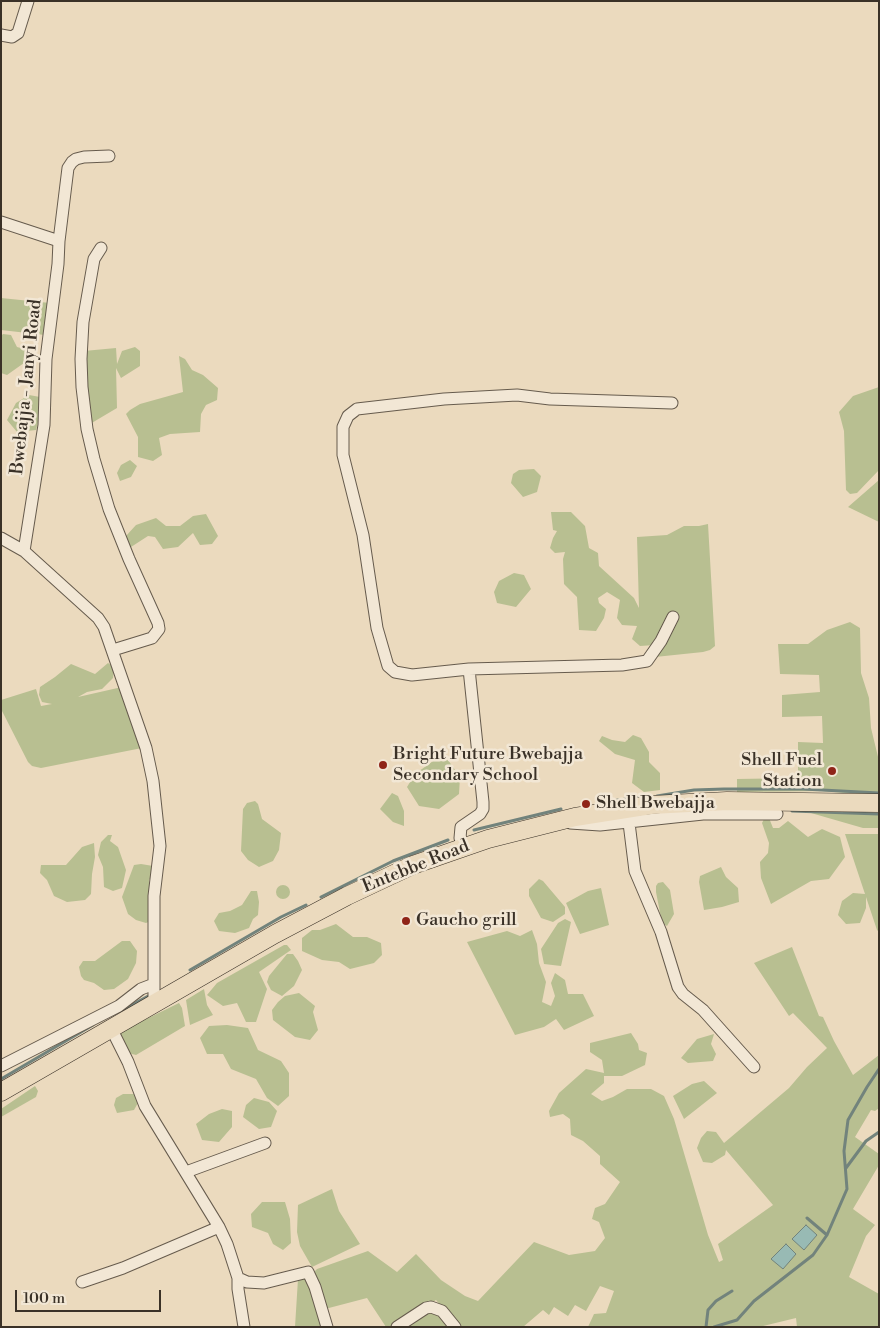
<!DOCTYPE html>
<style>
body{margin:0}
#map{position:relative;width:880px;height:1328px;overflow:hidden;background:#ebdabe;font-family:"Libre Bodoni",serif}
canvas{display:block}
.frame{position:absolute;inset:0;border:2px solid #3a3127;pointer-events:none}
.scale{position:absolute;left:15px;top:1290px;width:146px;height:22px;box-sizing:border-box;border:2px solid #3a3127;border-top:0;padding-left:6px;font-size:15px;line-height:18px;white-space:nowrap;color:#3a3127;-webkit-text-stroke:4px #f2e7d5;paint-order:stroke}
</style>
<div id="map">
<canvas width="880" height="1328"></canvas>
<div class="frame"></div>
<div class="scale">100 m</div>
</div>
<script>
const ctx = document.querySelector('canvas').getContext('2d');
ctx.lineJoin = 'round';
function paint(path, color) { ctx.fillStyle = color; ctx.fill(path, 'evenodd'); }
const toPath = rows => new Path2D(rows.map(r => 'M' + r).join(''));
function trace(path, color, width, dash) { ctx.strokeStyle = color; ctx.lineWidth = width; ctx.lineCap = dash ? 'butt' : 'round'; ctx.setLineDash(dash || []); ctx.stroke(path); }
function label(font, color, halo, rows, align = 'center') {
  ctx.font = font + ' "Libre Bodoni",serif'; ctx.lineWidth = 5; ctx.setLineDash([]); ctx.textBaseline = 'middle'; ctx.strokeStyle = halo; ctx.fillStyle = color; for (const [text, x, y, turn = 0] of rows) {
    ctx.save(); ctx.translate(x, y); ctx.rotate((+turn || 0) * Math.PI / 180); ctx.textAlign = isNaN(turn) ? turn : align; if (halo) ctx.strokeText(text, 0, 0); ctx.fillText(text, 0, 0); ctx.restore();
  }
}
paint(toPath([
 [1,298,50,303,45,335,1,330],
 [3,334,11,335,17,347,28,350,31,358,7,375,1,373,1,336],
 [135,347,140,351,140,366,121,378,116,368,117,408,90,424,84,351,116,348,117,364,122,351],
 [179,356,185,359,192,370,203,375,218,388,217,400,206,405,201,414,200,432,170,434,159,438,162,455,153,461,138,457,138,437,126,414,130,410,140,404,183,392],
 [879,387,879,470,857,493,850,494,846,490,844,431,839,412,853,396],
 [29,395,40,397,40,414,36,430,17,432,7,420,16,403],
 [130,460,137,466,131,477,120,481,117,473,121,465],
 [534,469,541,476,537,492,523,497,511,483,513,474,519,470],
 [879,480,879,522,848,507],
 [551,512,571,512,585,526,589,548,598,553,599,566,634,598,639,608,637,537,667,535,684,526,699,526,708,524,715,646,710,650,703,652,655,657,655,645,640,646,632,639,637,626,622,625,617,618,620,600,607,592,598,598,599,603,606,609,604,618,596,631,579,630,577,597,564,584,563,559,565,552,555,553,550,548,553,538,557,531,553,530],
 [206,514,218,536,212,544,200,545,193,533,178,547,163,549,155,537,148,536,131,547,126,542,126,536,136,525,156,518,166,526,180,526,193,516],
 [514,573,524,575,531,589,516,607,497,603,494,592,499,581],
 [850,622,860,628,861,673,869,698,871,728,879,761,879,796,822,791,737,792,737,779,798,778,798,742,823,743,822,716,782,717,782,695,820,692,819,675,780,674,778,644,808,644,827,630],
 [108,663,114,667,113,678,102,689,87,692,78,697,122,687,142,748,41,768,32,766,28,762,1,709,1,700,36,689,41,706,52,704,42,702,39,695,40,687,55,677,71,664,95,674],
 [633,735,641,738,649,752,649,762,660,773,660,790,644,792,632,783,635,760,615,754,599,741,602,736,612,740,625,742],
 [436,759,448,760,460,777,459,794,439,809,419,806,407,787,415,774],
 [392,793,398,796,404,811,404,826,393,822,380,809],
 [255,801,258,804,262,819,281,833,279,850,273,861,259,867,248,860,241,851,243,809,247,803],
 [811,813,879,813,879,828,863,828],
 [765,817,769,818,773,828,779,828,788,821,808,837,822,829,840,837,845,857,829,879,811,881,771,904,761,878,760,862,768,853,769,843,762,823],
 [845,834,879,834,879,932,877,930,866,897,866,908,860,923,846,924,838,915,842,901,853,893,865,894],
 [108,835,112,835,110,841,118,847,126,870,122,888,113,891,104,887,103,867,98,855,101,842],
 [94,843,95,857,92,874,91,894,85,900,67,902,54,896,47,880,40,873,41,865,66,865,82,847],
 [141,864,153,866,156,872,149,880,151,921,146,923,136,920,128,914,122,897,134,865],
 [721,867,726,877,738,888,739,902,722,907,704,910,699,882,700,876],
 [539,879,543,881,565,907,565,914,553,922,541,918,529,896,529,889],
 [663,882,670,890,674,914,667,926,662,923,656,892,656,886,658,883],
 '276 892a7 7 0 1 1 14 0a7 7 0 1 1-14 0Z',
 [601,888,609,925,580,934,566,903,588,891],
 [251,891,257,891,259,902,258,915,253,919,249,928,235,933,219,931,214,921,219,913,230,911,242,905],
 [565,919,571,922,561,966,544,964,541,949,558,923],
 [336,924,353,937,367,937,381,943,382,955,374,963,350,969,339,962,322,960,302,951,302,938,312,930,320,930],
 [532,930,537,944,539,963,546,982,542,1002,551,1006,555,996,551,983,555,973,565,980,568,994,583,994,594,1016,564,1030,556,1019,544,1027,515,1035,467,942,507,931,520,936],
 [122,941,130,941,137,951,136,963,128,979,114,989,104,990,94,983,84,980,81,976,79,967,83,961,95,961],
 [284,945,287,945,291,950,259,972,267,989,256,1022,246,1022,237,1003,223,1006,207,995,217,983],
 [792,947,819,1016,823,1017,834,1041,853,1075,879,1055,879,1108,875,1111,871,1110,855,1137,879,1154,879,1165,853,1209,875,1225,866,1236,849,1277,879,1294,879,1327,797,1327,796,1318,759,1327,588,1327,594,1314,606,1313,614,1291,600,1286,586,1311,575,1305,568,1316,554,1307,549,1315,543,1310,523,1327,458,1327,436,1300,394,1327,386,1327,367,1298,325,1309,313,1273,317,1269,368,1251,397,1272,416,1254,441,1280,465,1296,478,1301,534,1242,569,1255,595,1251,605,1238,599,1222,592,1219,595,1208,605,1204,620,1182,600,1164,600,1156,583,1141,571,1135,570,1119,563,1114,550,1117,549,1111,559,1093,586,1069,604,1073,602,1060,590,1052,590,1043,631,1033,638,1044,639,1050,647,1053,645,1065,622,1076,604,1076,604,1083,591,1094,602,1101,613,1097,627,1089,651,1089,664,1096,674,1119,708,1235,719,1262,723,1260,718,1244,773,1205,726,1150,725,1155,712,1163,703,1162,697,1148,701,1138,707,1131,716,1132,724,1143,789,1088,807,1067,827,1048,793,1013,789,1016,754,963],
 [287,954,293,954,298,961,302,970,294,986,282,996,271,990,267,982,269,976],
 [204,989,207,1005,213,1015,190,1025,186,1000],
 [299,993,315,1006,313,1012,318,1030,310,1040,295,1037,273,1020,272,1010,278,1002,285,996],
 [179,1003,182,1008,185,1026,136,1055,128,1053,118,1038,124,1030],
 [227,1025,248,1028,258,1050,281,1061,289,1073,289,1096,278,1106,267,1098,256,1079,231,1069,223,1054,207,1054,200,1038,209,1026],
 [714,1034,711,1044,716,1054,713,1061,688,1063,681,1058,697,1039],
 [704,1081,717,1093,684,1119,673,1096,692,1084],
 [35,1086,38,1091,36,1097,1,1117,1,1109],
 [123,1094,135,1094,139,1101,134,1110,117,1113,114,1105,116,1098],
 [254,1098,269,1102,277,1111,271,1127,259,1129,243,1117,246,1105],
 [222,1109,232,1111,232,1127,219,1142,202,1140,196,1124,209,1114],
 [332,1189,339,1211,360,1244,312,1267,300,1246,297,1232,298,1205],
 [262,1202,285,1202,290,1219,291,1243,283,1250,273,1244,268,1233,252,1227,251,1214],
 [303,1277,313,1286,324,1327,295,1327,298,1279],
 [433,1309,447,1327,404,1327]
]), '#b8bf91');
const water = toPath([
 [806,1225,817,1235,804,1250,792,1239,806,1225],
 [786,1244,796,1254,783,1269,771,1259,786,1244]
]);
paint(water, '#98bab4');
trace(water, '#72837c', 1);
trace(toPath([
 [657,796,694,790,724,789,803,789,879,793],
 [603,802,642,797],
 [792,811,879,814],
 [474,830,561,809],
 [321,897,393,861,448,840],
 [190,970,281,917,306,905],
 [121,1011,150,995],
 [1,1079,93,1025],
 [846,1168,866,1141,879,1132],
 [807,1218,827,1235],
 [706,1327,708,1310,716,1301,732,1291],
 [714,1327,737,1320,754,1301,813,1255,827,1235,847,1189,844,1151,848,1120,867,1087,879,1069]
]), '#72837c', 3);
const street = toPath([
 [1,35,12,37,18,33,28,1],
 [1,222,59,241,58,264,46,359,44,425,24,551],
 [59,241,68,168,72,162,76,159,84,157,109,156],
 [101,248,94,259,83,322,81,359,82,387,87,429,94,459,109,509,129,559,158,623,159,629,152,638,113,650],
 [1,538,24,551,98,618,104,627,146,748,153,781,160,846,154,896,154,1004],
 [469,669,412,675,395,672,388,666,377,628,363,535,343,455,343,427,348,416,357,409,444,399,517,395,550,399,672,403],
 [570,823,600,825,703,814,777,814],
 [629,823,635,871,661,932,678,987,683,994,703,1010,754,1067],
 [464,847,460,838,461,827,480,814,483,809,483,802,469,669,622,665,647,661,661,641,673,617],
 [111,1028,128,1062,145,1106,219,1227,227,1244,238,1278,247,1282,264,1283,308,1272,315,1287,327,1327],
 [1,1066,119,1006,141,989,154,984],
 [186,1172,265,1143],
 [238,1278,238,1289,244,1327],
 [82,1282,123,1268,219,1227],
 [397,1327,426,1308,431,1307,442,1311,455,1327]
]);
const primary = toPath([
 [1,1092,275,934,347,896,413,865,488,839,575,817,651,805,727,801,879,803]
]);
trace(street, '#665b4d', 13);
trace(primary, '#3a3127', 19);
trace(street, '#f2e7d5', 11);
trace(primary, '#ebdabe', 18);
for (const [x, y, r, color] of [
 [383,765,5,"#8f2418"],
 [832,771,5,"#8f2418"],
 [586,804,5,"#8f2418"],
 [406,921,5,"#8f2418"]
]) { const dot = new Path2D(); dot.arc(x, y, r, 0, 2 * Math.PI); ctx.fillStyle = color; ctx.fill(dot); trace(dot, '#f2e7d5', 2); }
label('18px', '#3a3127', '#f2e7d5', [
 ["Bwebajja - Janyi Road",27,387,-84],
 ["Entebbe Road",416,867,-22]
]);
label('18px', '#3a3127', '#f2e7d5', [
 ["Bright Future Bwebajja",393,755],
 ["Secondary School",393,776],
 ["Shell Fuel",822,761,"right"],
 ["Station",822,782,"right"],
 ["Shell Bwebajja",596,804],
 ["Gaucho grill",416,921]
], 'left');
</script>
